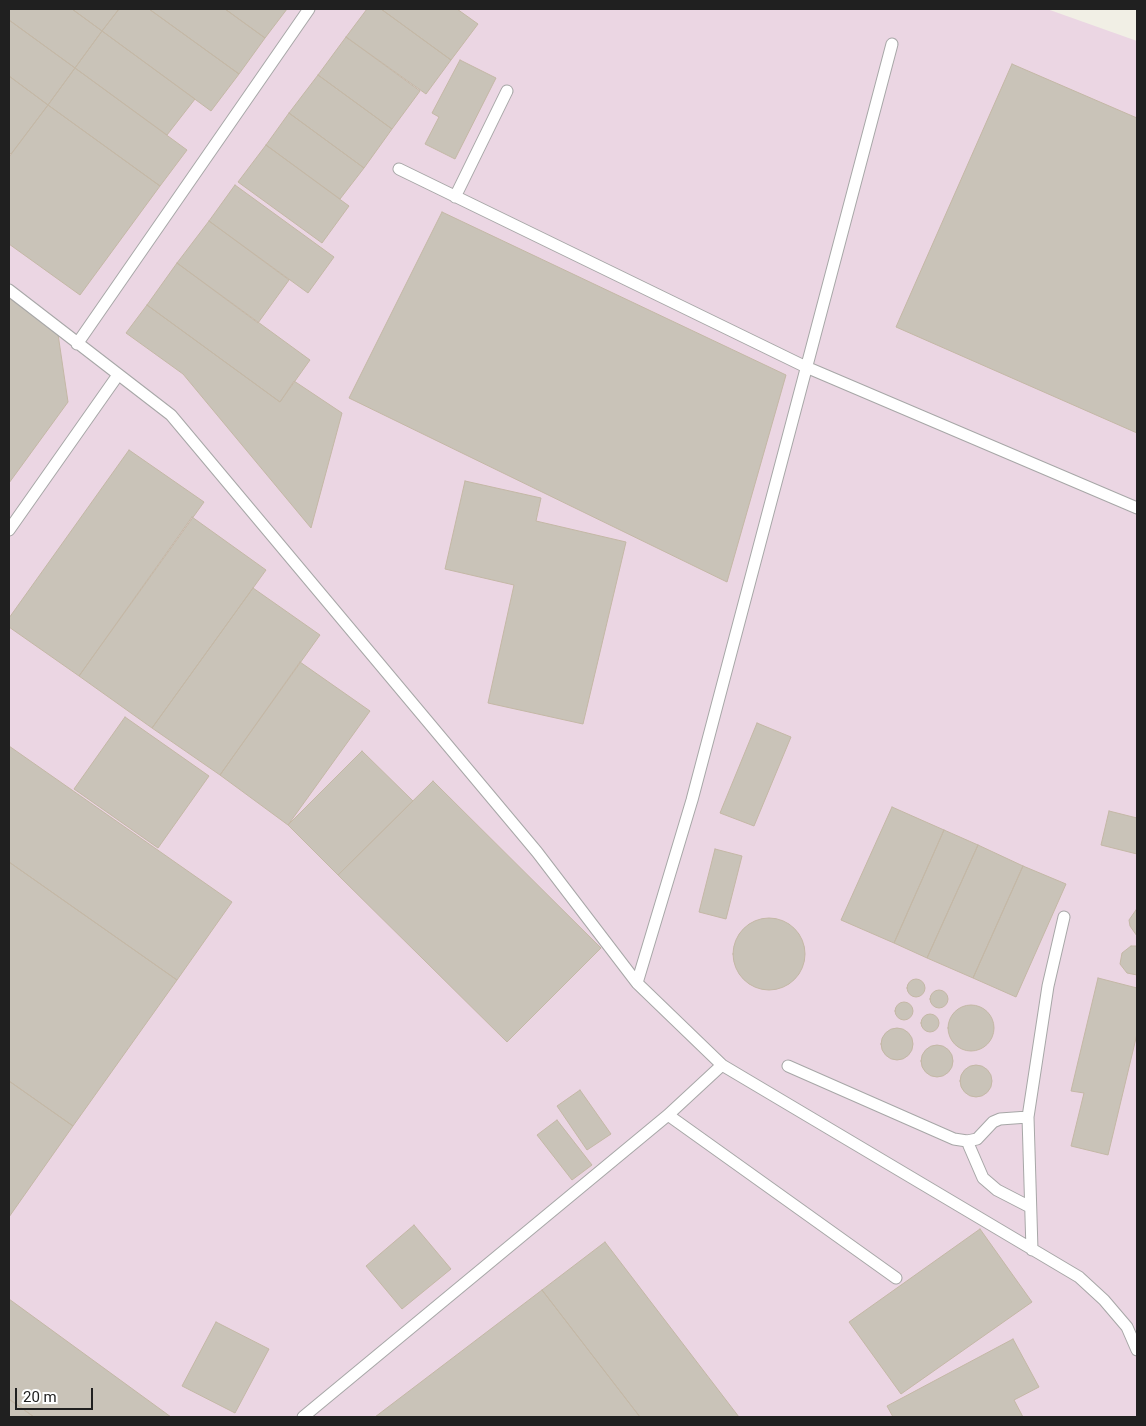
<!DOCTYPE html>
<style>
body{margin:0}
#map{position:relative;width:1146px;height:1426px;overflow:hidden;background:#f1efe5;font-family:Roboto,sans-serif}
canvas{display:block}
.frame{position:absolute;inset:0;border:10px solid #202020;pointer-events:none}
.scale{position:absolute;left:15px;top:1388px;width:78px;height:22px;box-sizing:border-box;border:2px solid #202020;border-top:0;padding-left:6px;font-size:15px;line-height:18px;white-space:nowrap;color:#202020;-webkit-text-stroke:4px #fff;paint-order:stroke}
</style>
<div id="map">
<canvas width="1146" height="1426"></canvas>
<div class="frame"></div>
<div class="scale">20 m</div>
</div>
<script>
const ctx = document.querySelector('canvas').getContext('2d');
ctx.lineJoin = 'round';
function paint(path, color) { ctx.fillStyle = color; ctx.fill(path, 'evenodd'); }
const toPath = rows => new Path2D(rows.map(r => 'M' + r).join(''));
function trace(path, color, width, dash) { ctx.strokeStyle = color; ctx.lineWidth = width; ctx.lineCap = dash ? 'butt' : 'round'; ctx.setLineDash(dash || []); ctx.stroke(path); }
paint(toPath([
 [9,9,1047,9,1137,41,1137,1417,9,1417]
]), '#ebd6e3');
const building = toPath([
 [9,9,72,9,102,31,75,68,9,20,9,9],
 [72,9,119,9,102,31,72,9],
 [119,9,149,9,239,74,211,111,102,31,119,9],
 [149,9,225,9,265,38,239,74,149,9],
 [225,9,287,9,265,38,225,9],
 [367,9,381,9,451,60,426,94,346,37,367,9],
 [381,9,457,9,478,24,451,60,381,9],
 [9,20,75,68,48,105,9,76,9,20],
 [102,31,195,99,167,135,75,68,102,31],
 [346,37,420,91,392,129,318,75,346,37],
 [460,60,496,78,455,159,425,144,439,117,432,113,460,60],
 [1012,64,1137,118,1137,433,896,327,1012,64],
 [75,68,187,150,160,186,48,105,75,68],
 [318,75,392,129,364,168,289,113,318,75],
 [9,76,48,105,11,154,9,152,9,76],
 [48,105,160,186,80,295,9,244,9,157,48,105],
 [289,113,364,168,340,199,266,145,289,113],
 [266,145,349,206,322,243,238,182,266,145],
 [235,185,334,257,308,293,209,221,235,185],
 [442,212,786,375,727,582,349,398,442,212],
 [209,221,289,280,258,323,177,263,209,221],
 [177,263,310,360,280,402,147,305,177,263],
 [9,298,58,334,68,402,9,483,9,298],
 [147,305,280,402,294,381,342,413,311,528,183,374,126,333,147,305],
 [129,450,204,502,79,676,9,627,9,618,129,450],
 [465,481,541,498,536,521,626,542,583,724,488,703,514,585,445,569,465,481],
 [192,517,266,570,152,728,79,676,192,517],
 [253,588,320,635,220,775,152,728,253,588],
 [300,662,370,711,288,825,220,775,300,662],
 [125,717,209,776,158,848,74,789,125,717],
 [757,723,791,737,754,826,720,813,757,723],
 [9,746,232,902,177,980,9,862,9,746],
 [362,751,413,801,338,875,288,825,362,751],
 [433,781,601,948,507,1042,338,875,433,781],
 [892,807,944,830,894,943,841,920,892,807],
 [1109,811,1137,818,1137,854,1101,845,1109,811],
 [944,830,978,845,927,958,894,943,944,830],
 [978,845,1023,866,973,978,927,958,978,845],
 [715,849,742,856,726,919,699,912,715,849],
 [9,862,177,980,73,1126,9,1081,9,862],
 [1023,866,1066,884,1016,997,973,978,1023,866],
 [1136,910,1137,910,1137,936,1130,926,1129,920,1136,910],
 '733 954a36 36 0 1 1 72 0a36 36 0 1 1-72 0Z',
 [1131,946,1137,946,1137,975,1127,973,1120,964,1122,953,1131,946],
 [1098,978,1137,988,1137,1034,1108,1155,1071,1146,1084,1093,1071,1091,1098,978],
 '907 988a9 9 0 1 1 18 0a9 9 0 1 1-18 0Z',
 '930 999a9 9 0 1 1 18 0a9 9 0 1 1-18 0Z',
 '895 1011a9 9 0 1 1 18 0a9 9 0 1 1-18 0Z',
 '948 1028a23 23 0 1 1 46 0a23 23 0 1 1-46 0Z',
 '921 1023a9 9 0 1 1 18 0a9 9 0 1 1-18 0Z',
 '881 1044a16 16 0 1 1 32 0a16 16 0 1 1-32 0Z',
 '921 1061a16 16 0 1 1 32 0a16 16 0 1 1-32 0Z',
 '960 1081a16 16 0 1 1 32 0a16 16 0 1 1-32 0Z',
 [9,1081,73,1126,9,1217,9,1081],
 [580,1090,611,1134,587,1150,557,1106,580,1090],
 [557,1120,592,1165,572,1180,537,1135,557,1120],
 [414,1225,451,1269,402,1309,366,1266,414,1225],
 [980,1229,1032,1302,901,1394,849,1322,980,1229],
 [605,1242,739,1417,640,1417,542,1290,605,1242],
 [542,1290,640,1417,375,1417,542,1290],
 [9,1299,171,1417,34,1417,9,1399,9,1299],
 [216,1322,269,1349,235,1413,182,1386,216,1322],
 [1013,1339,1039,1387,1014,1400,1023,1417,893,1417,887,1406,1013,1339],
 [9,1399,34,1417,9,1417,9,1399]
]);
paint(building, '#c9c3b8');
trace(building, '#c4b8a6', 1);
const lane = toPath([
 [399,169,806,367,1137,508],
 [455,197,507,91],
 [9,290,171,415,537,852,637,983,722,1065,1079,1277,1104,1300,1127,1327,1137,1350],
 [77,344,309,9],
 [9,530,118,375],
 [637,983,692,800,892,44],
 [788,1066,954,1139,967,1141,977,1139,993,1122,1000,1119,1028,1117],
 [668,1115,896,1278],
 [967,1141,983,1178,997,1190,1030,1207],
 [1032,1250,1028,1117,1048,986,1064,917],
 [303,1417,668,1115,722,1065]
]);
trace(lane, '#a7a7a7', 13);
trace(lane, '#fff', 11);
</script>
